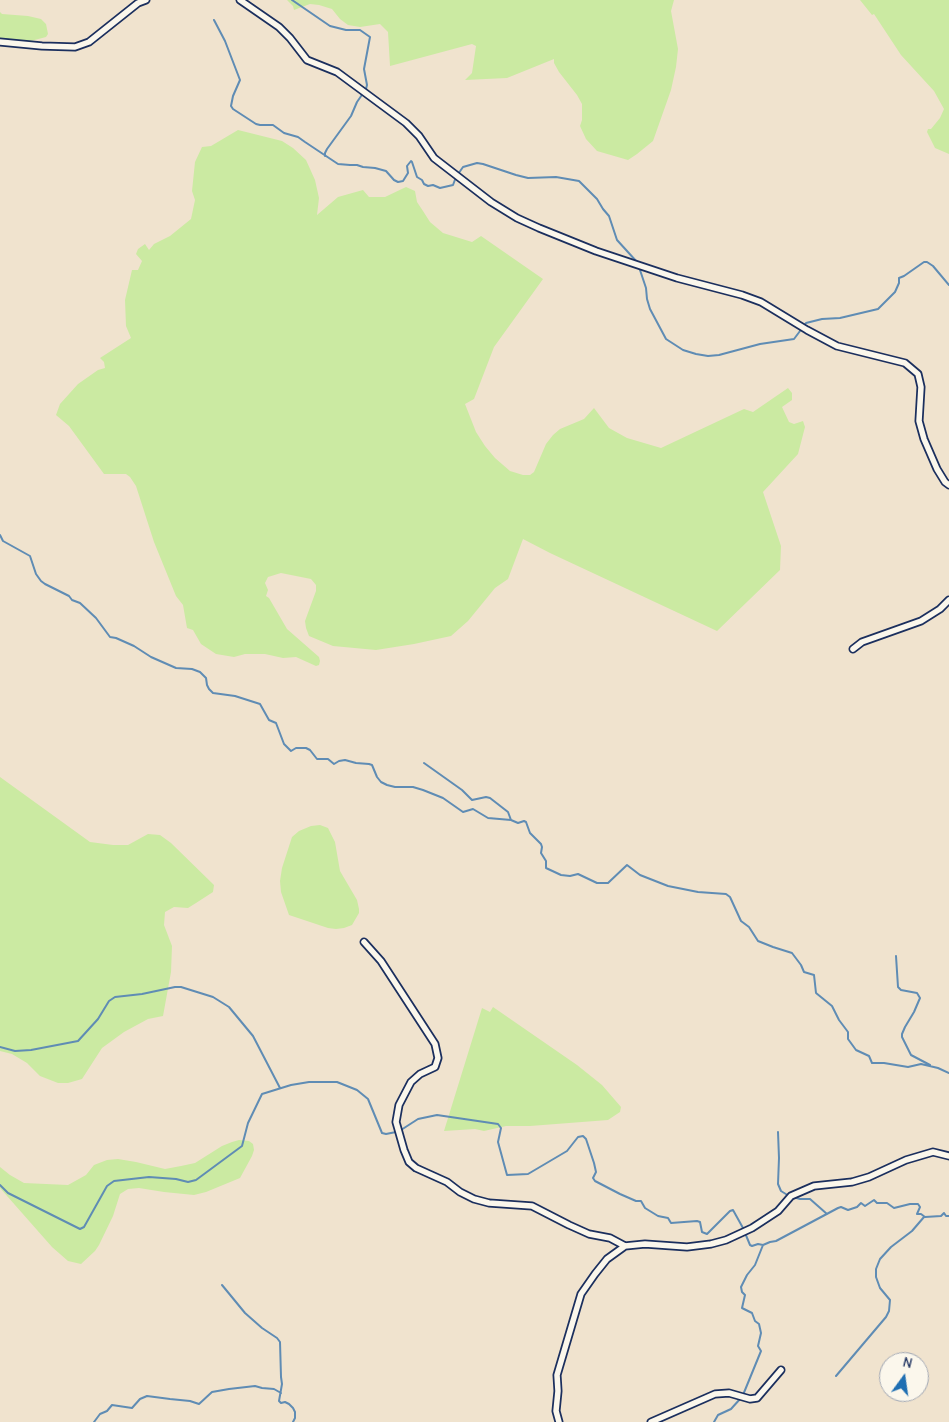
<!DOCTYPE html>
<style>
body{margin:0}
#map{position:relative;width:949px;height:1422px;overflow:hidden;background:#f0e3ce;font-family:"Comic Neue",sans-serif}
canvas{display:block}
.north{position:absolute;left:879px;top:1352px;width:50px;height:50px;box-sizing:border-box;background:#fbf7ec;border:1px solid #a1a7b3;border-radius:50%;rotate:14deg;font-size:14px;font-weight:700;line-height:20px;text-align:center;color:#1b2f5e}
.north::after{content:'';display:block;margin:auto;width:18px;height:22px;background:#1f6fb2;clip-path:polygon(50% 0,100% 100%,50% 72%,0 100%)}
</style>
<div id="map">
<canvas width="949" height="1422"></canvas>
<div class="north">N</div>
</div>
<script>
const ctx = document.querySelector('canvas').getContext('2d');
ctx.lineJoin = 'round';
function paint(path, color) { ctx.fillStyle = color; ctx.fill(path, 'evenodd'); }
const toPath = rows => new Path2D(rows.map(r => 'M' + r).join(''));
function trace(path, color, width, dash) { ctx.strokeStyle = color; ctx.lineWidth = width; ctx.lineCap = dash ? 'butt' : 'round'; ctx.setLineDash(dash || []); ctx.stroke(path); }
paint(toPath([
 [287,0,674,0,671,11,678,49,676,67,671,90,653,141,637,154,628,160,597,151,586,139,580,126,582,120,582,104,577,95,559,72,554,63,554,59,507,78,465,80,472,73,476,46,472,44,390,66,388,32,380,24,360,27,348,25,340,19,332,9,319,5,310,4,294,10,293,6],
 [860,0,949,0,949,154,935,148,927,132,928,129,931,129,940,118,944,109,934,91,901,55,874,14,872,15],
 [0,12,2,14,28,16,41,19,46,24,48,34,46,37,27,42,0,39],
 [238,130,282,141,293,148,306,160,315,180,319,198,317,215,338,197,363,190,369,197,385,197,406,187,415,191,417,202,423,211,430,222,443,233,472,242,481,236,543,279,494,347,474,399,465,404,476,432,485,446,495,458,510,471,523,475,530,475,534,472,546,444,553,435,560,429,584,419,594,408,609,428,627,438,661,448,744,409,753,412,788,388,792,393,792,400,782,407,789,422,794,424,803,421,805,427,798,454,763,492,781,546,780,570,717,631,550,553,523,539,508,579,495,588,468,621,451,636,414,644,376,650,333,646,309,636,306,628,305,621,316,591,316,585,311,579,281,573,268,577,265,583,268,590,266,596,269,598,287,629,319,657,320,661,319,665,316,666,296,657,283,658,265,654,245,654,234,657,216,654,201,644,193,630,187,628,183,605,176,596,154,542,136,486,130,477,126,474,104,474,69,426,56,415,60,404,78,384,98,370,105,368,104,362,100,358,131,338,126,326,125,300,132,270,138,270,142,261,136,254,138,249,145,244,149,250,154,244,170,236,191,219,195,200,192,191,195,162,202,147,211,146],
 [0,777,90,842,113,845,128,845,148,834,160,835,171,843,214,885,213,892,196,903,188,908,174,907,165,912,164,925,172,946,171,972,163,1016,148,1019,124,1032,102,1048,82,1079,68,1083,58,1083,40,1076,27,1063,12,1054,0,1051],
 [320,825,328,828,335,842,340,871,357,900,359,909,359,913,352,925,344,928,336,929,328,928,289,915,281,892,280,881,282,868,292,837,299,831,311,826],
 [493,1007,577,1065,602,1085,621,1107,620,1112,608,1120,530,1126,506,1126,484,1131,475,1129,444,1131,482,1008,490,1012],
 [239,1140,249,1141,253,1144,254,1150,252,1156,240,1178,206,1192,194,1195,164,1192,139,1188,128,1189,120,1194,113,1216,99,1245,95,1251,81,1264,68,1261,52,1247,0,1188,0,1167,10,1175,24,1183,68,1185,86,1175,94,1165,107,1160,118,1159,136,1162,165,1169,181,1166,195,1163,222,1146,232,1142]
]), '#cbeaa2');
trace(toPath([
 [292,0,330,26,346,30,360,30,370,37,364,69,367,85,366,89,357,102,351,116,327,149,325,153,325,156],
 [214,20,225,41,240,80,233,96,231,106,233,109,256,124,260,125,273,125,284,133,298,137,305,142,338,164,350,165,357,165,363,167,375,168,386,171,394,180,398,182,403,181,408,173,407,166,411,161,412,162,417,177,422,180,424,184,428,186,433,185,440,188,453,185,456,177,463,167,477,163,483,164,516,175,528,178,556,177,579,181,597,199,603,209,609,216,617,240,637,262],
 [639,267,646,288,647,299,650,309,666,339,683,350,696,354,708,356,719,355,760,344,794,339,806,323,822,319,840,318,878,309,895,292,899,283,899,278,904,276,924,262,927,262,933,266,949,285],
 [0,535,3,541,30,556,36,574,41,581,45,584,69,596,72,600,80,603,96,618,110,637,116,638,134,646,151,657,176,668,192,669,200,672,206,678,207,685,209,689,213,693,235,696,260,704,269,720,276,723,284,744,291,751,296,748,306,748,310,750,317,759,328,759,334,764,339,761,345,760,356,763,369,764,372,765,377,777,381,782,387,785,395,787,413,787,423,790,443,798,463,812,473,809,488,818,511,820,518,823,524,821,526,822,530,833,541,844,542,847,541,853,546,861,546,868,561,875,570,876,578,874,597,883,608,883,627,865,640,875,668,886,698,892,726,894,730,897,741,921,749,927,758,941,773,947,792,953,801,965,804,972,814,975,816,993,832,1006,839,1020,848,1032,848,1039,856,1050,869,1056,872,1063,884,1063,908,1067,921,1064,938,1068,949,1073],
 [424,763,462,790,472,800,486,797,490,798,508,812,511,820],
 [896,956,898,987,901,990,917,993,920,998,914,1012,905,1027,902,1034,902,1037,911,1055,930,1065],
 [0,1047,15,1051,31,1050,78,1041,98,1019,109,1001,115,997,142,994,175,987,181,987,213,997,229,1007,253,1036,280,1088],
 [401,1130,418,1119,437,1115,498,1124,501,1128,498,1142,507,1175,528,1174,567,1151,578,1137,583,1136,586,1139,594,1163,596,1172,593,1178,595,1181,620,1194,636,1201,641,1201,645,1208,658,1216,668,1218,671,1223,697,1221,700,1222,702,1232,707,1234,730,1211,733,1210,743,1228,750,1245,752,1246,758,1244,763,1245],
 [778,1132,779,1158,778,1184,781,1191,789,1196],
 [0,1185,8,1193,80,1229,84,1227,107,1186,114,1181,149,1177,176,1179,188,1182,196,1180,242,1146,248,1123,262,1094,291,1085,309,1082,337,1082,357,1090,368,1099,382,1133,386,1134,396,1132],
 [793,1197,800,1199,810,1199,827,1214],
 [222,1285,245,1313,262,1328,277,1338,280,1342,281,1377,282,1384,279,1401,281,1403,285,1402,289,1404,293,1408,295,1412,295,1418,293,1422],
 [836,1376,886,1317,889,1311,890,1300,880,1288,876,1277,876,1269,880,1259,891,1247,912,1231,924,1217],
 [743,1395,761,1351,758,1346,761,1333,759,1324,755,1321,752,1313,742,1308,745,1295,742,1292,741,1287,747,1275,755,1265,763,1245,770,1242,776,1241,838,1208,841,1207,848,1210,857,1207,861,1203,865,1206,874,1200,877,1203,887,1203,894,1208,910,1204,918,1204,920,1207,917,1214,921,1214,925,1217,941,1216,944,1213,946,1216,949,1216],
 [94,1422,100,1414,107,1411,112,1405,132,1408,140,1399,147,1396,170,1399,190,1401,199,1404,212,1392,229,1389,255,1386,262,1388,274,1389,281,1393],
 [714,1422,718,1415,731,1409,740,1399]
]), '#5f8cb4', 2);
const street = toPath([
 [240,0,279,27,290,38,307,60,337,72,406,123,419,136,434,158,491,202,517,218,539,228,596,251,677,278,742,295,761,302,807,330,837,346,905,363,918,374,921,387,919,421,924,439,937,469,945,482,949,485],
 [0,42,42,46,75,47,89,42,138,3,146,0],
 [853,649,862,642,921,621,940,609,949,600],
 [364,942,381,961,435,1044,438,1058,435,1067,420,1074,411,1082,399,1105,396,1122,404,1150,409,1162,416,1168,447,1182,460,1192,474,1199,489,1203,532,1206,569,1225,589,1234,610,1238,625,1246],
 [559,1422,556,1411,558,1391,557,1375,581,1294,595,1274,607,1259,625,1246,645,1244,687,1247,711,1244,726,1240,752,1228,778,1211,791,1196,814,1186,852,1182,869,1177,906,1160,933,1152,949,1156],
 [651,1422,715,1394,729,1393,750,1399,757,1398,781,1370]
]);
trace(street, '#1b2f5e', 9);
trace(street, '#fbf7ec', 5.5);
</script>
